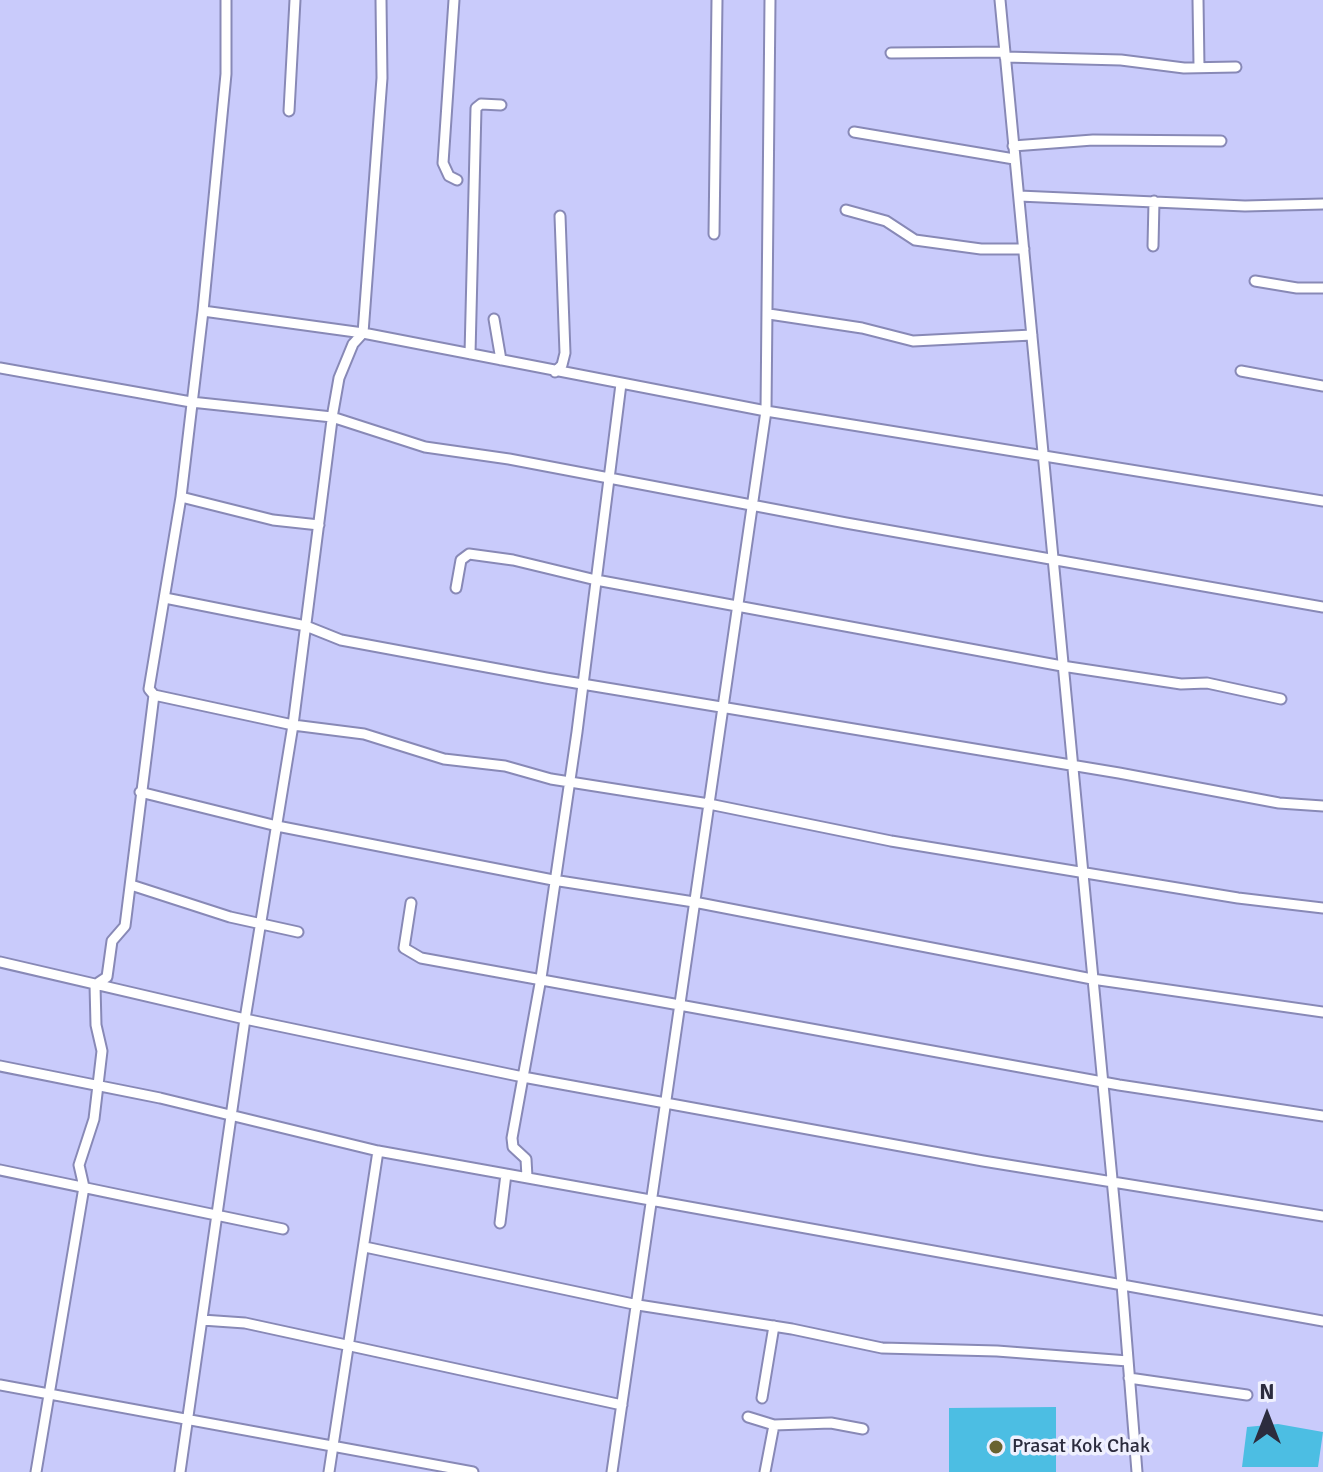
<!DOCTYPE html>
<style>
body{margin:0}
#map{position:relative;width:1323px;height:1472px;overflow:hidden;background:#c9cbfb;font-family:Signika,sans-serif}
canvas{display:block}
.north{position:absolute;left:1227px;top:1376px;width:80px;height:80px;-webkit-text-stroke:6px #eff0fe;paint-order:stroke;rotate:0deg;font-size:22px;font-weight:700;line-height:32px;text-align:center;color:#2c2c3e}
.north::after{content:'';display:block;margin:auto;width:28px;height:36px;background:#2c2c3e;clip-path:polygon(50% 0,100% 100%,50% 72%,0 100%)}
</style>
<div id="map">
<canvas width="1323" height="1472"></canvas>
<div class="north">N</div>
</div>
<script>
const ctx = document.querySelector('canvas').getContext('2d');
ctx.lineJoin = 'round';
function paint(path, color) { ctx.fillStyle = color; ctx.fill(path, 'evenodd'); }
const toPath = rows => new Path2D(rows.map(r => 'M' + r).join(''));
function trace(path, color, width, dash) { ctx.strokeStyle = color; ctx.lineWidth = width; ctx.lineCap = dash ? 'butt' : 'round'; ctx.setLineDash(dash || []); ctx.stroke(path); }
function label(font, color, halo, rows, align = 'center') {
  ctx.font = font + ' Signika,sans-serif'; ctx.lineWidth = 7; ctx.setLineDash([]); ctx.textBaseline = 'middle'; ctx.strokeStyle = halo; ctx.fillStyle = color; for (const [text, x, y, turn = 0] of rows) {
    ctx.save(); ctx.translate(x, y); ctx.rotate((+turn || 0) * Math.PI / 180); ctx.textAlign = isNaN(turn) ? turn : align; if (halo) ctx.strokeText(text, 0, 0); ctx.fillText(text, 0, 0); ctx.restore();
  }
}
paint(toPath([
 [1056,1407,1056,1472,949,1472,949,1408],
 [1278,1424,1323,1432,1318,1467,1242,1467,1247,1427]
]), '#4cbee3');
const minor = toPath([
 [226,0,226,74,203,311,181,497,149,689,154,695,293,725,364,734,444,759,505,766,551,779,709,804,891,841,1238,898,1323,908],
 [454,0,443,163,449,176,457,180],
 [1000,0,1122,1284,1137,1472],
 [1198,0,1199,66],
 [891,53,1005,52],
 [1005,57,1121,60,1184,68,1236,67],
 [289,111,295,0],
 [854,132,1014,159],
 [1013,146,1093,140,1221,141],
 [1019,196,1245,206,1323,204],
 [846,210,886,221,915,240,981,249,1024,249],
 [714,234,717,0],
 [1153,246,1154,201],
 [1255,281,1297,288,1323,288],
 [203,311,363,333,766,411,1323,501],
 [769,314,862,328,913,341,1032,335],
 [494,319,501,360],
 [470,354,476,108,481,104,501,105],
 [0,368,191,402,332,417,425,447,509,459,846,523,1323,607],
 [1241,371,1323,386],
 [555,372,562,365,565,353,560,216],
 [181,497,273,520,319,525],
 [456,588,461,560,469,554,513,560,596,580,1062,666,1181,684,1207,683,1281,699],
 [165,598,306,626,341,640,546,678,1119,773,1279,803,1323,806],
 [140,792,277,826,553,880,694,902,1092,979,1323,1012],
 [131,885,230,917,298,932],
 [411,903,404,948,421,958,1119,1085,1323,1116],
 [0,962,245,1019,523,1077,983,1161,1323,1216],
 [0,1066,160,1098,378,1151,1323,1321],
 [0,1170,283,1229],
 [527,1177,526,1159,513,1147,512,1138,541,978,577,732,621,384],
 [500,1223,506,1174],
 [365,1247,638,1305,792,1329,882,1348,997,1351,1128,1361],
 [202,1320,245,1323,622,1405],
 [1129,1378,1247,1395],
 [0,1385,473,1472],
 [762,1398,774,1326],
 [748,1417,774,1425,831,1423,863,1429],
 [36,1472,84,1187,79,1165,94,1119,102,1051,96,1025,95,985,107,977,112,941,125,926,154,695],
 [180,1472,245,1019,293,725,333,412,339,378,353,344,363,333,382,78,381,0],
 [329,1472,378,1151],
 [612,1472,766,411,770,0],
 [765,1472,774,1425]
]);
trace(minor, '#8889b6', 13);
trace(minor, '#fff', 9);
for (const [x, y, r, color] of [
 [996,1447,8,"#696330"]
]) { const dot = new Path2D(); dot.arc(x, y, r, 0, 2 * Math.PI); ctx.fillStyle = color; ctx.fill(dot); trace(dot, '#eff0fe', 3); }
label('20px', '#2c2c3e', '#eff0fe', [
 ["Prasat Kok Chak",1012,1447]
], 'left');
</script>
